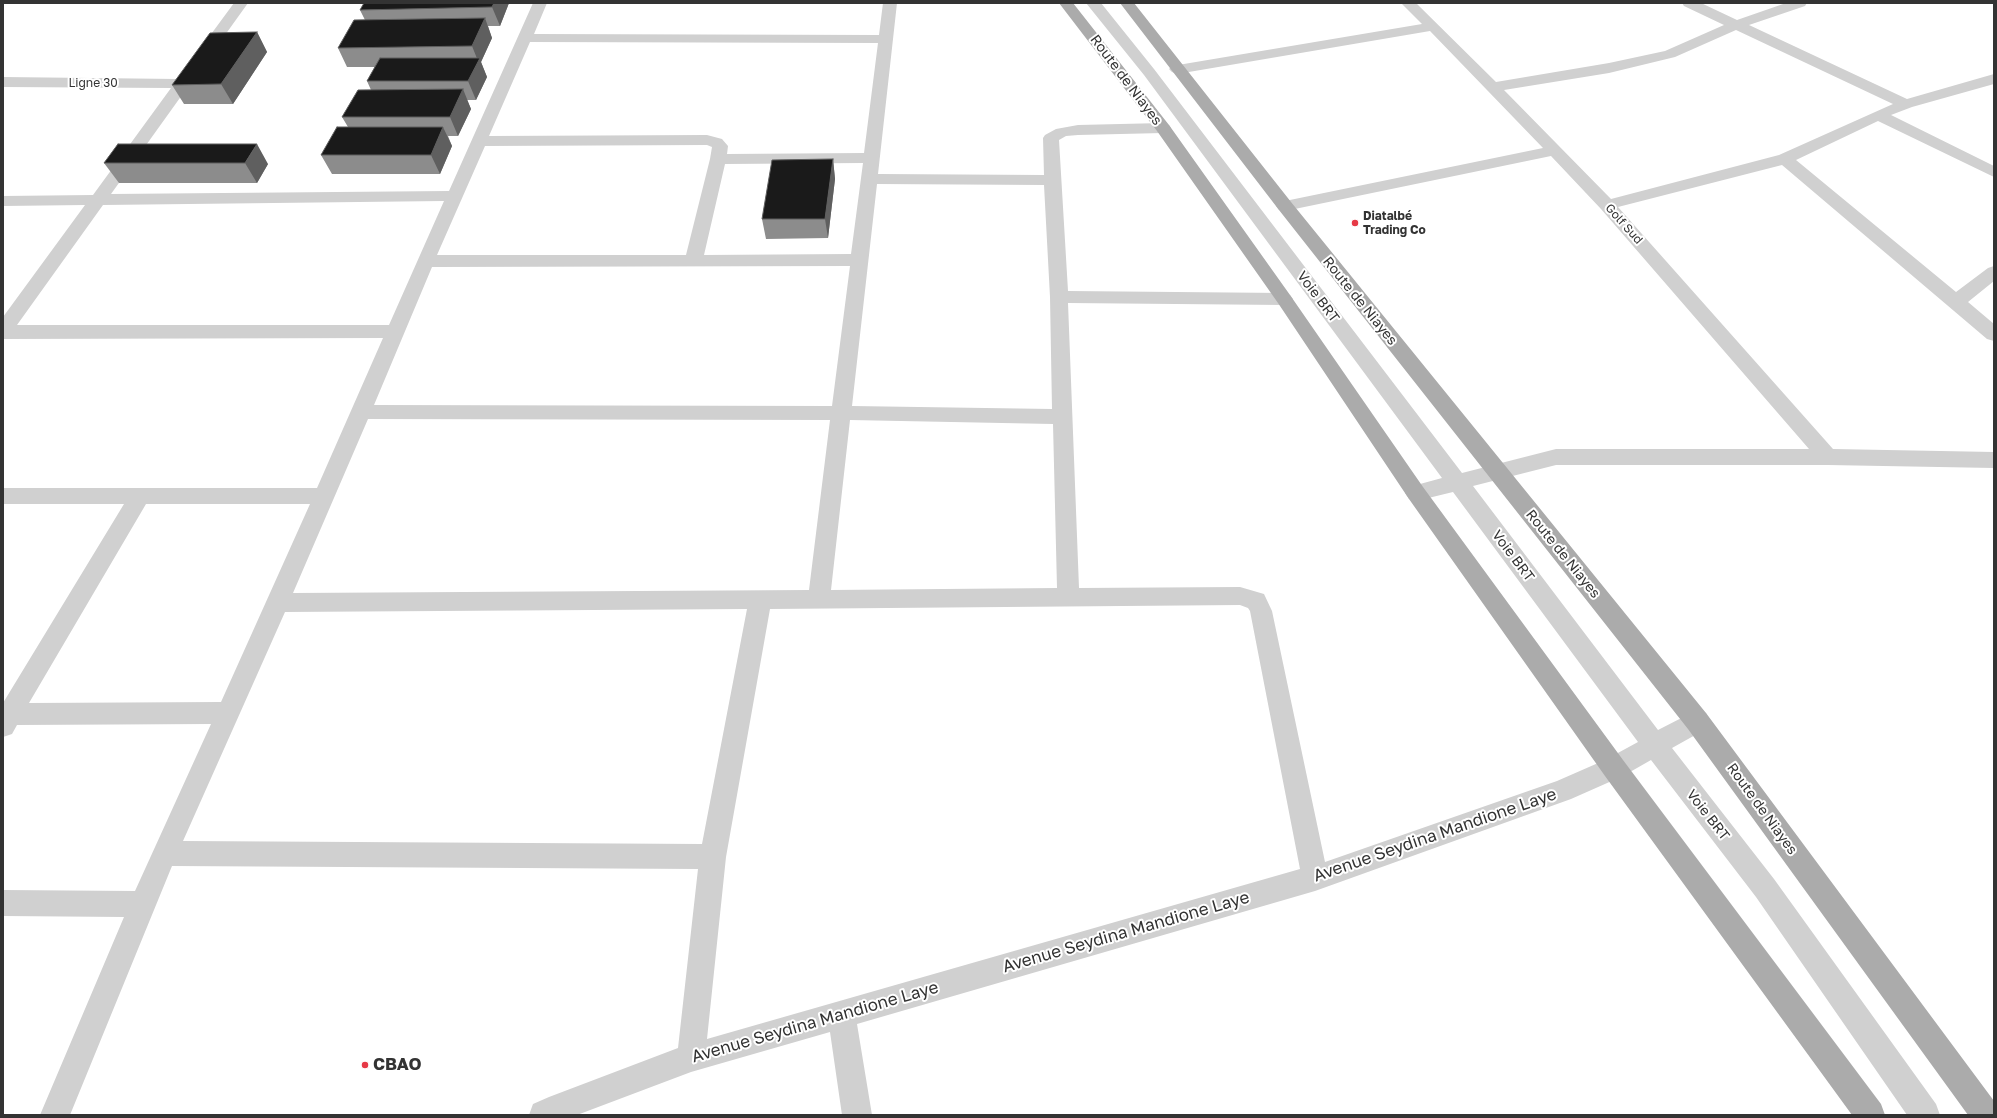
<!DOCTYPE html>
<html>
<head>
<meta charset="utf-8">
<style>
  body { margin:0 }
  #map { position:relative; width:1997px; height:1118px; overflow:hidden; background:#fff; font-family:"Golos Text",sans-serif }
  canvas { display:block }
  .frame { position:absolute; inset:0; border:4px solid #333; pointer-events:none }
</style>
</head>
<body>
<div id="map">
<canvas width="1997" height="1118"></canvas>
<div class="frame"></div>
</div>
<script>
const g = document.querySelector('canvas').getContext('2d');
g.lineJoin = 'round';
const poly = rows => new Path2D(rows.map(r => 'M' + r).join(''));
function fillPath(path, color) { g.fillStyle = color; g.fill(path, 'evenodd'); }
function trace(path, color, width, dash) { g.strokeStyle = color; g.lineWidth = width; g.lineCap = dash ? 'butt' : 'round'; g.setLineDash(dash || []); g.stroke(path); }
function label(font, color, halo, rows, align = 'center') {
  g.font = font + ' "Golos Text",sans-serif'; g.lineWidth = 4; g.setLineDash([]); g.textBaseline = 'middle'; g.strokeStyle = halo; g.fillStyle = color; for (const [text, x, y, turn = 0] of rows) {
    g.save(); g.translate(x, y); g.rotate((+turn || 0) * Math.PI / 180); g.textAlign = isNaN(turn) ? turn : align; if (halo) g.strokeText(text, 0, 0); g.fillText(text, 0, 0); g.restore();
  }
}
fillPath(poly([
  [234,3,248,3,111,194,449,191,533,3,547,3,534,34,879,35,883,3,897,3,878,174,1044,175,1043,138,1045,135,1056,129,1078,125,1163,123,1169,125,1171,128,1169,131,1163,133,1078,135,1066,136,1059,140,1068,291,1284,293,1290,295,1293,299,1290,303,1284,305,1068,303,1079,588,1240,587,1264,594,1272,611,1325,862,1557,781,1605,760,1638,742,1453,492,1416,501,1409,499,1405,493,1409,487,1442,478,1144,75,1086,3,1101,3,1154,69,1462,473,1556,449,1809,449,1601,209,1551,156,1285,211,1279,210,1276,206,1279,202,1285,201,1543,148,1430,31,1177,74,1172,72,1169,69,1172,66,1422,24,1401,3,1416,3,1496,82,1609,63,1665,51,1724,25,1684,6,1682,3,1701,3,1737,20,1786,3,1807,3,1805,6,1749,25,1907,99,1994,74,1994,84,1912,107,1891,115,1994,166,1994,177,1878,121,1796,160,1956,292,1988,268,1994,266,1994,281,1968,302,1994,324,1994,341,1987,339,1782,165,1618,207,1833,449,1994,452,1994,468,1828,465,1556,465,1473,486,1658,730,1697,710,1706,713,1709,721,1706,729,1672,748,1774,879,1936,1104,1940,1115,1907,1115,1756,897,1651,760,1623,776,1571,799,1315,891,857,1024,872,1115,842,1115,830,1032,691,1072,577,1115,529,1115,533,1104,549,1097,678,1048,698,869,172,866,70,1115,40,1115,124,917,3,916,3,890,135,891,211,724,17,725,12,734,3,737,3,703,124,504,3,504,3,488,317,488,383,338,3,339,3,317,85,205,3,206,3,196,93,195,171,88,3,87,3,77,178,79,234,3],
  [1736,30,1893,104,1779,155,1611,199,1504,90,1609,73,1675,57,1736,30],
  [530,42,878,43,864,153,727,154,728,146,722,139,707,135,489,136,530,42],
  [707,145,712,147,710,159,686,255,437,255,485,146,707,145],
  [863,163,851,254,704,255,725,164,863,163],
  [877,184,1044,185,1050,297,1052,409,852,406,877,184],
  [444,201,389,325,17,325,103,205,444,201],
  [850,266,832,406,374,405,432,267,850,266],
  [368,419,830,420,809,590,293,593,368,419],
  [850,420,1053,424,1057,588,831,590,850,420],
  [146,504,310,504,221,702,29,703,146,504],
  [1240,605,1248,608,1250,611,1300,869,707,1039,726,857,770,609,1240,605],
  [747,609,702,844,183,841,285,612,747,609]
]), '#d0d0d0');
fillPath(poly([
  [1059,3,1073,3,1169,125,1290,295,1423,487,1623,760,1881,1104,1885,1115,1852,1115,1605,776,1409,499,1278,303,1157,131,1059,3],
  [1120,3,1134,3,1291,202,1706,713,1994,1101,1994,1115,1968,1115,1688,729,1279,210,1120,3]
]), '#ababab');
fillPath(poly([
  [509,3,500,26,488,26,492,38,481,62,487,77,476,100,467,100,471,109,458,136,448,136,452,146,440,174,332,174,321,155,348,127,342,117,371,90,367,81,375,67,347,67,338,48,365,20,360,10],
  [257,32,267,52,233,104,184,104,172,85],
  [118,144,268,164,257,183,119,183,104,163],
  [833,159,835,179,828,238,766,239,762,219]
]), '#8c8c8c');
fillPath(poly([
  [494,3,509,3,500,26,492,7],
  [485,18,492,38,481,62,487,77,476,100,468,81,478,61,472,46],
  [257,32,267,52,233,104,221,84],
  [463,89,471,109,458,136,450,117],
  [443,127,452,146,440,174,431,155],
  [257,144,268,164,257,183,245,163],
  [833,159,835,179,828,238,825,219]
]), '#5f5f5f');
const building = poly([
  [364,3,494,3,492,7,360,10,364,3],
  [485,18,472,46,338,48,354,20,485,18],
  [257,32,221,84,172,85,210,33,257,32],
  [380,58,480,58,468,81,367,81,380,58],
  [463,89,450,117,342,117,358,90,463,89],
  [337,127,443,127,431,155,321,155,337,127],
  [118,144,257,144,245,163,104,163,118,144],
  [833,159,825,219,762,219,772,160,833,159]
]);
fillPath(building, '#1a1a1a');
trace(building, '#5f5f5f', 1);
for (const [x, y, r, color] of [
  [1355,223,4,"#e63946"],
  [365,1065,4,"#e63946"]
]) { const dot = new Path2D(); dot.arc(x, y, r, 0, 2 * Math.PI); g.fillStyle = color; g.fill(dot); trace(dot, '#fff', 1.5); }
label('12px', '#333', '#fff', [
  ["Ligne 30",93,83],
  ["Golf Sud",1624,224,48]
]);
label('bold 12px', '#333', '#fff', [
  ["Diatalbé",1363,216],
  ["Trading Co",1363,230]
], 'left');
label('14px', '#333', '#fff', [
  ["Route de Niayes",1126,80,53],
  ["Voie BRT",1318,297,53],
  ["Route de Niayes",1360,301,51],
  ["Route de Niayes",1563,554,51],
  ["Voie BRT",1513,556,53],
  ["Route de Niayes",1762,809,54],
  ["Voie BRT",1708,815,52]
]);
label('17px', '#333', '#fff', [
  ["Avenue Seydina Mandione Laye",1435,835,-19],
  ["Avenue Seydina Mandione Laye",1126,932,-16],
  ["Avenue Seydina Mandione Laye",815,1022,-16]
]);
label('bold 17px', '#333', '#fff', [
  ["CBAO",373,1065]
], 'left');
</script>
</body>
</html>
